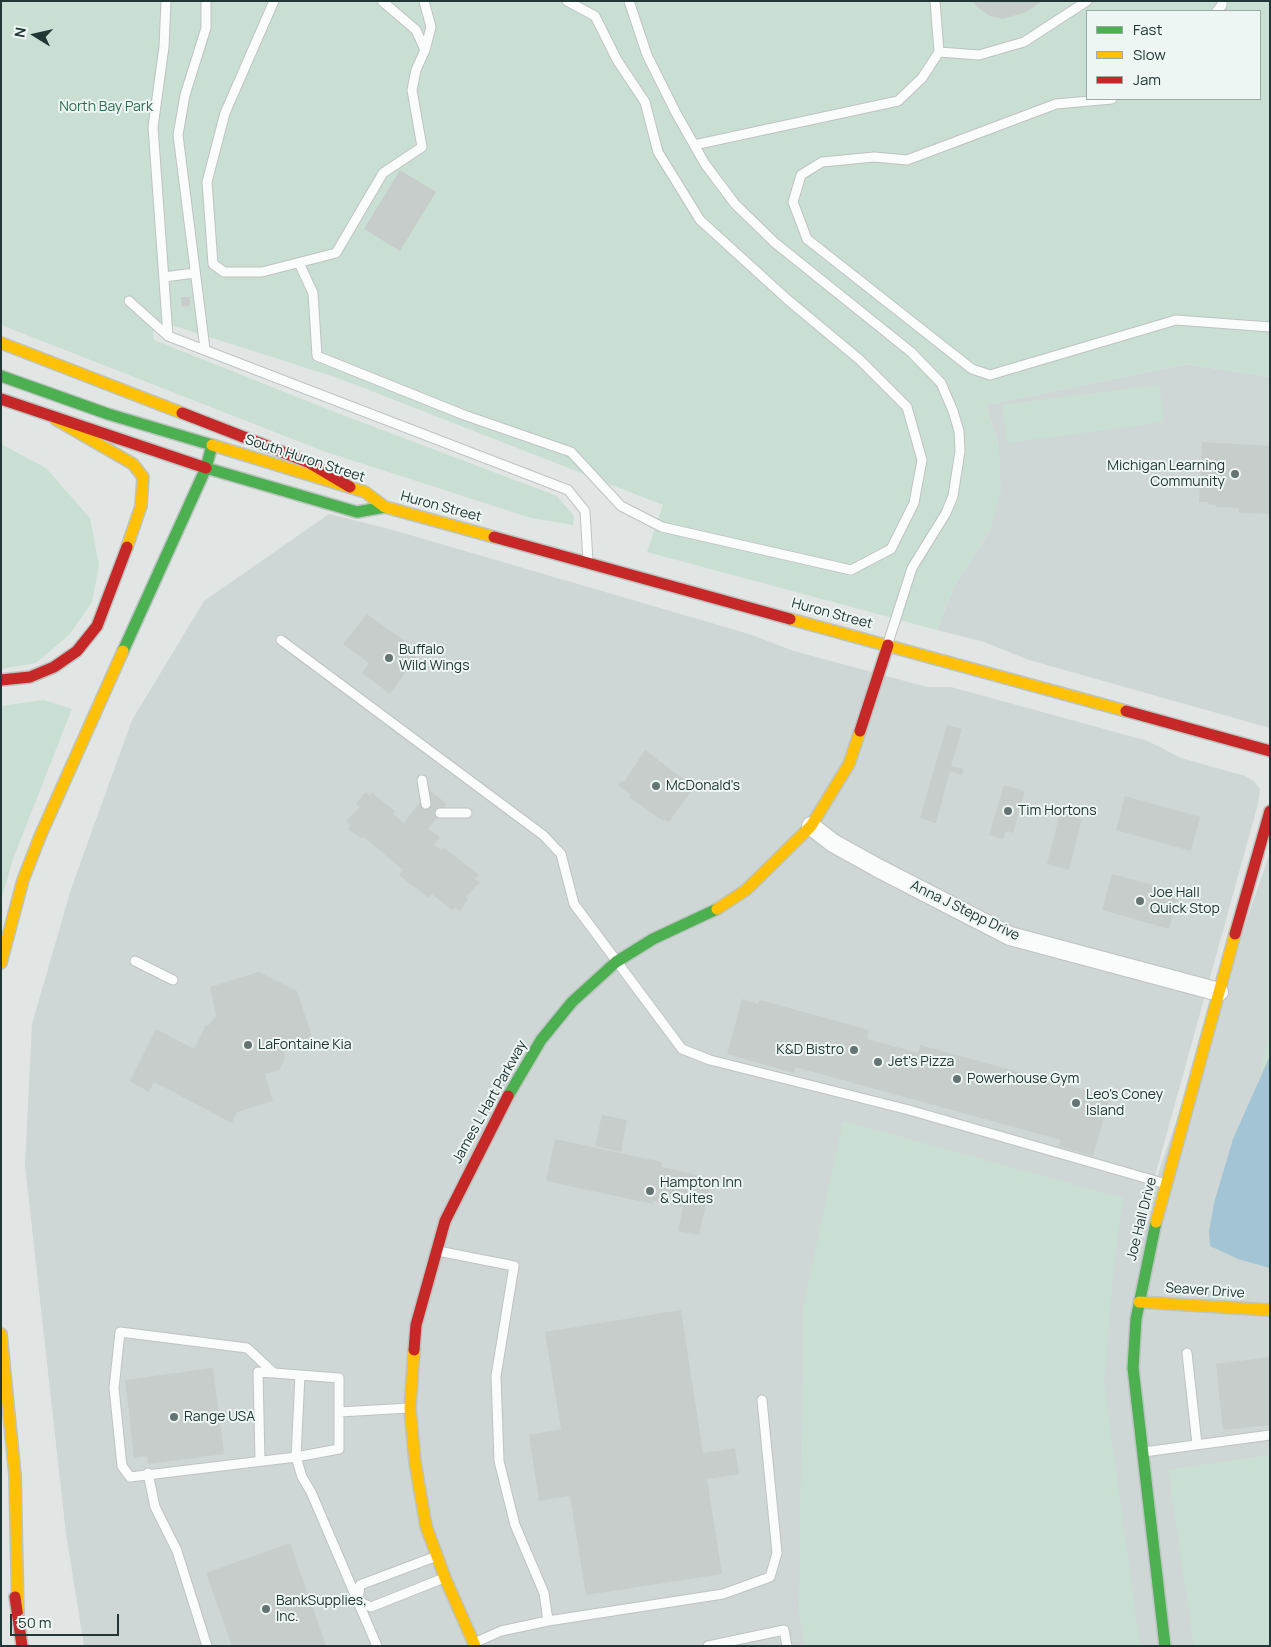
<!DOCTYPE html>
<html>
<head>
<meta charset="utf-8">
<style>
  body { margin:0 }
  #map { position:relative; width:1271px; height:1647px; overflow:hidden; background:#e1e6e5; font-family:Manrope,sans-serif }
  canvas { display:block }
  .frame { position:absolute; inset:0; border:2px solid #203735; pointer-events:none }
  .legend { position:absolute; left:1086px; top:10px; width:175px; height:90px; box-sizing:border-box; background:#eef6f3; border:1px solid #9caaa7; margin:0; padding:6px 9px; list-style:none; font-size:15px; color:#203735 }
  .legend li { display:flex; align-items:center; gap:10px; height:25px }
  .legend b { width:25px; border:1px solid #9caaa7 }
  .north { position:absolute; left:10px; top:10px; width:50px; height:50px; -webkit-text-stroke:4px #eef6f3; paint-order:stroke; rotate:280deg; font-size:14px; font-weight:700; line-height:20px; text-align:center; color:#203735 }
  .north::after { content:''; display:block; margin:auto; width:18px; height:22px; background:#203735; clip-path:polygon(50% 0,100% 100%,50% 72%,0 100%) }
  .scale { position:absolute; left:10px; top:1614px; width:109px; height:22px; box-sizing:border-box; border:2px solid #203735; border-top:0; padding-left:6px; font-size:15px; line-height:18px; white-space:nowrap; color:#203735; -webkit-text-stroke:4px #eef6f3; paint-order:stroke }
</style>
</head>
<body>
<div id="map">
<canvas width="1271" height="1647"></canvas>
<div class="frame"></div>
<ul class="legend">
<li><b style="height:6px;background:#4caf50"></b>Fast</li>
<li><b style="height:6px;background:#ffc107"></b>Slow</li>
<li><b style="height:6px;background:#c62828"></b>Jam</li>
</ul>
<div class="north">N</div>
<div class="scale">50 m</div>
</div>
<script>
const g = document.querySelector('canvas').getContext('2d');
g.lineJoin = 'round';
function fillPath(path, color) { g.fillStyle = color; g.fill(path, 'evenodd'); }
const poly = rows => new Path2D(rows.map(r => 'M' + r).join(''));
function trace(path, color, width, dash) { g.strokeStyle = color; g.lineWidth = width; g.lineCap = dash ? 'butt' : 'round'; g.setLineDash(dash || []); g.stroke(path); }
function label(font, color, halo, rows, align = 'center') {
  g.font = font + ' Manrope,sans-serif'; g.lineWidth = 4; g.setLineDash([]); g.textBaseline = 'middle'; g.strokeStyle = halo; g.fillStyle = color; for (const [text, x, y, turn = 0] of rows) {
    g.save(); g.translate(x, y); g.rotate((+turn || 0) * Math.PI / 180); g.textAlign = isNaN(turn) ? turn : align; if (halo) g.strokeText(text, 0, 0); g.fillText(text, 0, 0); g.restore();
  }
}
fillPath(poly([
  [1186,364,1270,377,1270,728,1029,660,984,642,937,630,954,587,990,530,999,446,986,405],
  [329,514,393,530,749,634,794,651,927,687,951,687,1148,741,1181,758,1245,776,1255,782,1260,789,1258,804,1147,1205,1270,853,1270,1646,84,1646,66,1534,25,1165,32,1024,71,889,132,720,204,601]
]), '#ced7d5');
fillPath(poly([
  [1,1,1270,1,1270,377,1186,364,986,405,999,446,1001,491,990,530,954,587,937,630,647,552,663,505,338,378,152,319,154,340,340,414,557,496,574,516,573,525,531,518,323,451,1,325],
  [1087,11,1260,11,1260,99,1087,99],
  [1159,385,1164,422,1007,443,1002,405],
  [1,444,46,468,90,518,99,565,92,602,70,634,36,663,1,669],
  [44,700,72,709,13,859,1,901,1,706],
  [1270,1035,1270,1056,1259,1078,1266,1045],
  [843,1121,1123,1198,1114,1264,1104,1383,1140,1646,805,1646,799,1611,803,1308],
  [1270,1455,1270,1646,1194,1646,1168,1470]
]), '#cadfd4');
fillPath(poly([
  [1270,1056,1270,1268,1238,1259,1210,1246,1209,1232,1214,1203,1233,1139]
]), '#a2c4d4');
fillPath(poly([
  [973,1,1042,1,1026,12,1003,19,990,16,977,7],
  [400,170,436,192,400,251,364,229],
  [181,297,190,297,190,306,182,307],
  [1202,442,1270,446,1270,514,1239,513,1239,508,1216,507,1216,505,1207,504,1208,502,1199,502],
  [367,614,420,652,390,694,362,673,369,663,343,644],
  [947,725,962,729,951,766,964,769,962,775,950,771,936,823,920,818],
  [645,750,694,787,669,822,664,819,663,821,629,797,631,795,618,785,621,781,624,782],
  [1004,785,1025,791,1013,833,1006,831,1003,839,989,835],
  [429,790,447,804,428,829,440,837,434,845,442,850,444,848,479,875,475,879,480,882,466,897,468,899,460,911,455,907,452,910,432,894,429,898,399,875,403,870,364,837,362,839,348,829,351,825,346,821,360,807,356,804,366,792,370,796,372,793,395,811,393,814,404,823],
  [1125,796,1200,817,1191,851,1116,830],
  [1060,813,1082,819,1069,870,1047,864],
  [1112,874,1179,892,1169,929,1102,910],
  [259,972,297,991,313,1040,283,1050,285,1058,279,1070,265,1074,273,1101,237,1112,232,1123,154,1082,149,1092,130,1081,156,1029,194,1049,206,1025,208,1026,216,1016,210,987],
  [742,999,758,1004,760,1000,869,1030,867,1039,918,1053,920,1045,1110,1097,1093,1156,1059,1146,1061,1140,795,1067,794,1073,727,1054],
  [602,1115,627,1120,621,1152,595,1146],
  [555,1139,662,1162,661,1167,712,1178,699,1235,678,1231,683,1207,653,1201,653,1204,546,1181],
  [681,1310,703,1453,735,1448,739,1474,707,1479,722,1574,586,1595,570,1496,539,1501,529,1435,561,1429,545,1332],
  [1270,1357,1270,1425,1223,1430,1216,1364],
  [213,1368,224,1454,148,1464,147,1456,134,1458,125,1380],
  [290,1543,326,1646,232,1646,206,1573]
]), '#c7cdcb');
const lane = poly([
  [166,1,164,47,153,127,168,336],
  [274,1,225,113,207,182,213,264,224,272,262,272,336,253,383,173,422,147,412,90,416,70,425,50,431,27,424,1],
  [382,1,416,30,425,50],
  [629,1,647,55,676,113,705,164,735,204,774,242,911,352,941,383,953,411,959,431,960,451,953,496,946,513,912,568,888,643],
  [1217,11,1222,5,1222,1],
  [939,52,979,55,1024,42,1087,1],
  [1112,99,1056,104,907,160,874,157,822,162,801,175,793,202,807,239,972,369,990,375,1176,320,1270,327],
  [694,145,898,101,922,78,939,52,935,1],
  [299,263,313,293,317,356,464,415,571,452,621,506,662,527,851,570,891,549,914,503,922,460,907,407,860,360,788,300,700,220,658,152,645,102,617,60,595,16,567,1],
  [164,277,195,273],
  [129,301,168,336,568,490,585,511,588,561],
  [205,349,178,135,185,95,206,28,206,1],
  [281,640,543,835,561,854,574,904,682,1049,710,1060,909,1110,1163,1183],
  [422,780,426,804],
  [440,813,467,813],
  [135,961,173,980],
  [438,1251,514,1266,496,1376,499,1461,515,1525,544,1593,548,1621,723,1594,770,1577,777,1553,762,1400],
  [1187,1353,1197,1444],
  [300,1375,296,1457,302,1477,311,1492,377,1646],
  [339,1412,409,1408],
  [1144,1452,1270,1435],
  [260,1461,258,1372,274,1373,339,1378,339,1449,296,1457,130,1477,122,1466,114,1388,120,1332,247,1348,274,1373],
  [148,1473,155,1507,177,1551,207,1646],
  [437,1556,360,1585,358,1601,371,1607,444,1578],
  [474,1643,501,1631,548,1621],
  [708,1646,784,1630,787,1646]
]);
const street = poly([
  [811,826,833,843,878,868,1010,936,1219,992]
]);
const fast = poly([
  [1,376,108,414,212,445],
  [206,468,357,512,385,507],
  [123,651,206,468,212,445],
  [508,1096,541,1040,572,1002,616,962,653,939,717,909],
  [1156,1222,1136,1319,1133,1368,1165,1646]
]);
const slow = poly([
  [1,343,182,413],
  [55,419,133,464,143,477,141,506,127,547],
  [212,445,365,492,385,507,494,537],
  [790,619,1126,711],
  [717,909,746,890,811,826,849,764,860,731],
  [1,963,23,880,41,834,123,651],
  [1156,1222,1235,934],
  [1139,1302,1270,1310],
  [1,1334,15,1475,18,1616],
  [414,1350,410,1408,415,1462,426,1526,445,1578,475,1646]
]);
const jam = poly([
  [1,399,206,468],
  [182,413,308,462,350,487],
  [494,537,790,619],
  [1,680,30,677,54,667,77,651,97,626,127,547],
  [1126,711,1270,751],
  [860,731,888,645],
  [1235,934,1270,811],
  [414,1350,416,1325,445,1221,508,1096],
  [15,1597,22,1646]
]);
trace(lane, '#bec3c2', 11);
trace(street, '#bec3c2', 20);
trace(fast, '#bcc4c2', 14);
trace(slow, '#bcc4c2', 14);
trace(jam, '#bcc4c2', 14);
trace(lane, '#fafbfb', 9);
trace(street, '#fafbfb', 18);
trace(fast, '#4caf50', 11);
trace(slow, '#ffc107', 11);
trace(jam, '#c62828', 11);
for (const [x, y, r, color] of [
  [1235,474,5,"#647473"],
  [389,658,5,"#647473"],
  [656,786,5,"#647473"],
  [1008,811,5,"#647473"],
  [1140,901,5,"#647473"],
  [248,1045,5,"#647473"],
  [854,1050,5,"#647473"],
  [878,1062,5,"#647473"],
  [957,1079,5,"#647473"],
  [1076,1103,5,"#647473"],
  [650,1191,5,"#647473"],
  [174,1417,5,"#647473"],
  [266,1609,5,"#647473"]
]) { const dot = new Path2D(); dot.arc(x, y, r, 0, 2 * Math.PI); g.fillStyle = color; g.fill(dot); trace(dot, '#eef6f3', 2); }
label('14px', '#2c6c50', '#eef6f3', [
  ["North Bay Park",106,107]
]);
label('14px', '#203735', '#eef6f3', [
  ["South Huron Street",305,459,18],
  ["Huron Street",441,507,15],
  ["Huron Street",832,614,15],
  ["Anna J Stepp Drive",965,911,26],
  ["James L Hart Parkway",490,1102,-61],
  ["Joe Hall Drive",1142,1219,-76],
  ["Seaver Drive",1205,1291,4]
]);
label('14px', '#203735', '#eef6f3', [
  ["Michigan Learning",1225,466,"right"],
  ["Community",1225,482,"right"],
  ["Buffalo",399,650],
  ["Wild Wings",399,666],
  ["McDonald's",666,786],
  ["Tim Hortons",1018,811],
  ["Joe Hall",1150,893],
  ["Quick Stop",1150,909],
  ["LaFontaine Kia",258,1045],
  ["K&D Bistro",844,1050,"right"],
  ["Jet's Pizza",888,1062],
  ["Powerhouse Gym",967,1079],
  ["Leo's Coney",1086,1095],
  ["Island",1086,1111],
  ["Hampton Inn",660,1183],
  ["& Suites",660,1199],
  ["Range USA",184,1417],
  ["BankSupplies,",276,1601],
  ["Inc.",276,1617]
], 'left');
</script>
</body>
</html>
